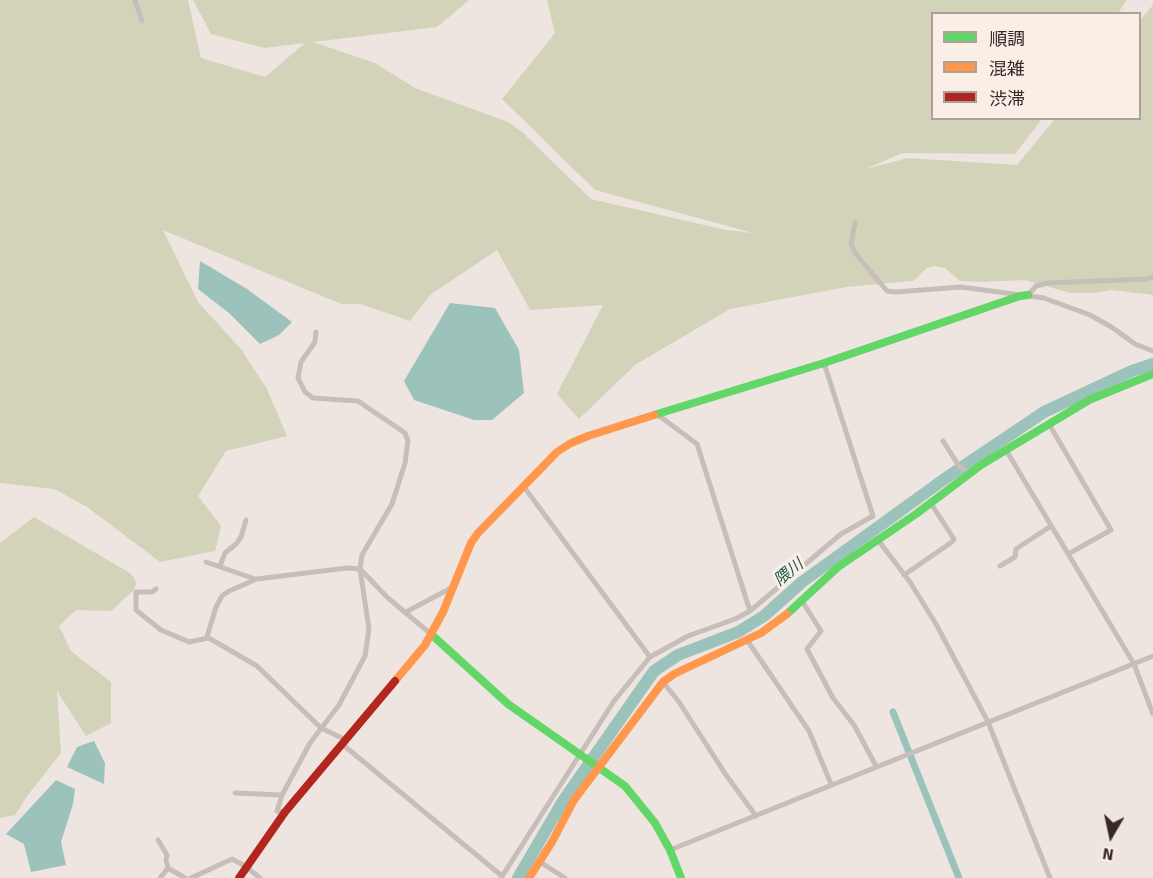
<!DOCTYPE html>
<html>
<head>
<meta charset="utf-8">
<style>
  body { margin:0 }
  #map { position:relative; width:1153px; height:878px; overflow:hidden; background:#eee5e0; font-family:Signika,"Noto Sans JP",sans-serif }
  canvas { display:block }
  .legend { position:absolute; left:931px; top:12px; width:210px; height:108px; box-sizing:border-box; background:#fbeee7; border:2px solid #ad9f9a; margin:0; padding:8px 10px; list-style:none; font-size:18px; color:#382927 }
  .legend li { display:flex; align-items:center; gap:12px; height:30px }
  .legend b { width:30px; border:2px solid #ad9f9a }
  .north { position:absolute; left:1081px; top:806px; width:60px; height:60px; -webkit-text-stroke:4px #fbeee7; paint-order:stroke; rotate:189deg; font-size:16px; font-weight:700; line-height:24px; text-align:center; color:#382927 }
  .north::after { content:''; display:block; margin:auto; width:21px; height:27px; background:#382927; clip-path:polygon(50% 0,100% 100%,50% 72%,0 100%) }
</style>
</head>
<body>
<div id="map">
<canvas width="1153" height="878"></canvas>
<ul class="legend">
<li><b style="height:8px;background:#63d668"></b>順調</li>
<li><b style="height:8px;background:#ff974d"></b>混雑</li>
<li><b style="height:8px;background:#b3261e"></b>渋滞</li>
</ul>
<div class="north">N</div>
</div>
<script>
const g = document.querySelector('canvas').getContext('2d');
g.lineJoin = 'round';
function fillPath(path, color) { g.fillStyle = color; g.fill(path, 'evenodd'); }
const poly = rows => new Path2D(rows.map(r => 'M' + r).join(''));
function trace(path, color, width, dash) { g.strokeStyle = color; g.lineWidth = width; g.lineCap = dash ? 'butt' : 'round'; g.setLineDash(dash || []); g.stroke(path); }
function label(font, color, halo, rows, align = 'center') {
  g.font = font + ' Signika,"Noto Sans JP",sans-serif'; g.lineWidth = 6; g.setLineDash([]); g.textBaseline = 'middle'; g.strokeStyle = halo; g.fillStyle = color; for (const [text, x, y, turn = 0] of rows) {
    g.save(); g.translate(x, y); g.rotate((+turn || 0) * Math.PI / 180); g.textAlign = isNaN(turn) ? turn : align; if (halo) g.strokeText(text, 0, 0); g.fillText(text, 0, 0); g.restore();
  }
}
fillPath(poly([
  [0,0,188,0,201,58,265,77,305,43,264,48,211,34,193,0,469,0,437,27,313,42,375,63,415,88,508,122,522,132,591,199,726,230,753,233,595,190,502,99,555,33,547,0,1127,0,1118,13,932,14,932,118,1042,119,1015,154,902,153,866,169,908,158,1017,165,1055,119,1140,118,1140,20,1153,5,1153,295,1112,290,1095,293,1070,293,1025,280,983,282,960,281,945,268,934,266,927,268,913,281,846,287,730,309,635,365,579,419,557,394,603,305,530,310,497,250,430,295,410,321,360,304,341,304,163,230,198,302,241,349,267,389,287,436,226,451,198,496,221,526,215,551,160,562,87,507,54,489,0,483],
  [34,517,130,573,135,579,136,584,134,590,111,611,76,610,59,626,71,651,111,682,111,723,86,736,57,691,61,753,28,795,15,815,0,818,0,543]
]), '#d3d3b9');
fillPath(poly([
  [200,261,247,289,292,322,279,335,260,344,229,313,198,289],
  [450,303,495,308,519,350,524,393,492,420,474,420,414,400,404,381],
  [94,741,105,763,104,784,67,767,77,747],
  [56,780,75,789,73,804,61,842,66,865,31,872,24,844,6,834]
]), '#9bc2bb');
trace(poly([
  [893,712,959,878]
]), '#9bc2bb', 7);
trace(poly([
  [518,878,563,801,654,671,678,655,738,632,764,616,802,582,943,480,1044,412,1132,371,1153,364]
]), '#9bc2bb', 12);
trace(poly([
  [135,0,142,21],
  [855,223,851,244,855,253,887,291,896,292,961,287,1044,298,1090,315,1113,328,1135,344,1153,351],
  [1028,295,1036,286,1048,283,1146,279,1153,277],
  [658,415,697,444,750,611],
  [1049,424,1111,530,1068,554],
  [943,441,959,466,969,473],
  [1006,450,1134,664,1153,714],
  [524,487,650,657],
  [878,540,910,582,936,624,988,722,1050,878],
  [206,562,255,579],
  [220,566,225,553,236,544,241,537,246,520],
  [1000,566,1015,557,1016,549,1051,526],
  [904,575,952,542,954,539,930,502],
  [156,589,152,592,136,592,136,610,161,630,189,642,208,638],
  [802,601,821,631,807,649,833,698,854,725,875,764],
  [406,612,453,587],
  [747,640,809,731,831,784],
  [663,682,679,702,726,775,756,816],
  [346,740,321,728,257,666,207,637,216,607,222,596,229,591,257,579,347,568,360,569,388,598,432,635],
  [342,744,502,876],
  [235,793,282,795],
  [285,812,277,811,282,795,310,743,339,705,365,656,369,629,360,569,362,555,392,504,405,463,408,441,405,433,358,401,313,398,305,392,298,378,301,362,315,342,316,332],
  [158,840,167,855,166,860,168,868,185,878],
  [670,850,1153,656],
  [540,862,565,878],
  [160,878,168,868],
  [191,878,232,859,245,866,260,878],
  [501,878,614,701,650,657,688,636,735,619,750,611,841,534,873,516,824,363]
]), '#c7bdb9', 5);
trace(poly([
  [654,415,824,363,1020,296,1028,295],
  [787,614,838,567,916,514,981,465,1089,400,1153,374],
  [432,635,508,704,625,786,655,823,670,850,681,878]
]), '#63d668', 8);
trace(poly([
  [395,681,425,645,443,612,471,543,478,533,557,452,571,443,588,436,654,415],
  [529,878,552,842,574,800,663,682,674,674,761,633,787,614]
]), '#ff974d', 8);
trace(poly([
  [239,878,285,812,395,681]
]), '#b3261e', 8);
label('italic 16px', '#195d55', '#fbeee7', [
  ["隈川",789,573,-39]
]);
</script>
</body>
</html>
